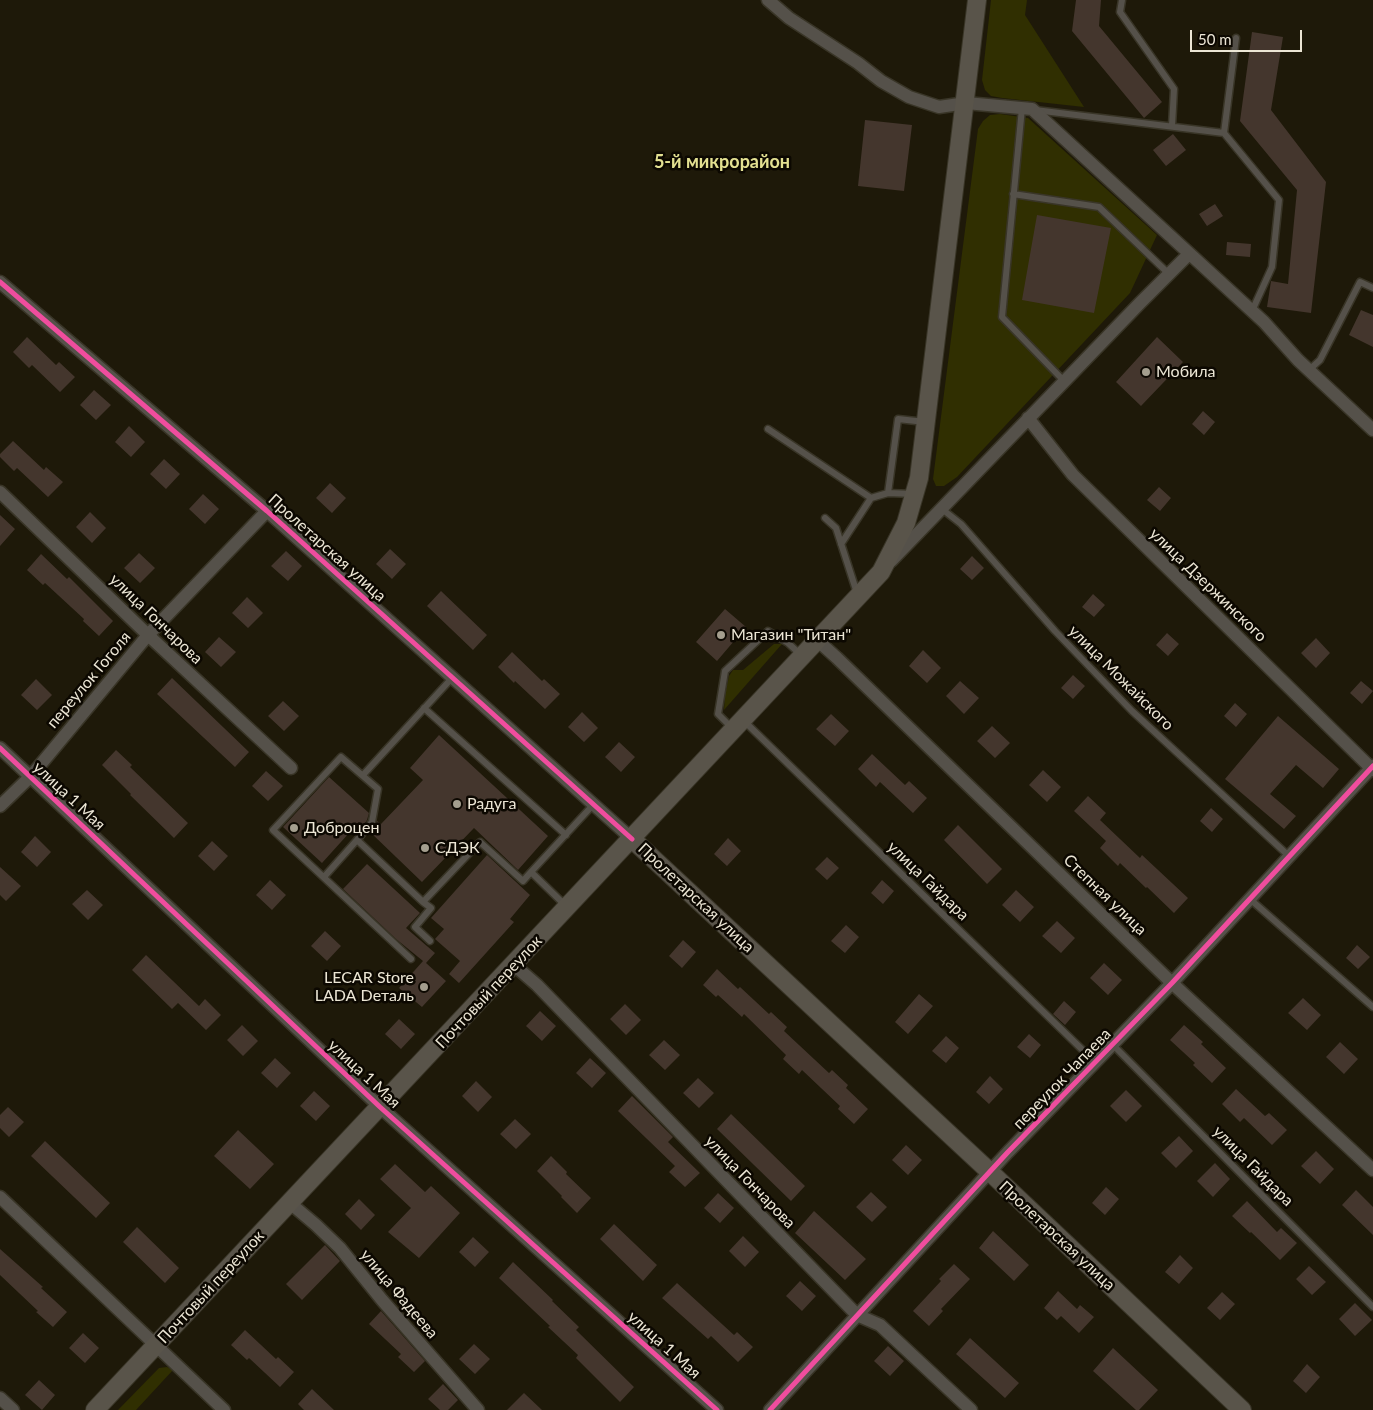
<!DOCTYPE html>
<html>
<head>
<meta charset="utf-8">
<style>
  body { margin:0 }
  #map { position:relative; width:1373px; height:1410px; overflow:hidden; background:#1e1909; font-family:Lato,sans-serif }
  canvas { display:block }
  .scale { position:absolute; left:1190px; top:30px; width:112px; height:22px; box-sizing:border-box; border:2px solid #ece6d5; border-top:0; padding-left:6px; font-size:15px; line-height:18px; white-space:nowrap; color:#ece6d5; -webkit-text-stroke:4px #0c0801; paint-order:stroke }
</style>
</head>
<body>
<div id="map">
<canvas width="1373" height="1410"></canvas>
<div class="scale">50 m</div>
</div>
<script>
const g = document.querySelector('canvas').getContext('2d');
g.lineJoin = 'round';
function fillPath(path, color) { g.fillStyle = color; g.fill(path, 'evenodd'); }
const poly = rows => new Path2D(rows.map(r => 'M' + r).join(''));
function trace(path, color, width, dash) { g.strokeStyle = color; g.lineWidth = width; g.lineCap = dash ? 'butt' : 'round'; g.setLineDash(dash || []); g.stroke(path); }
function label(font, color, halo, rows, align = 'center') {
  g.font = font + ' Lato,sans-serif'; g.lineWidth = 5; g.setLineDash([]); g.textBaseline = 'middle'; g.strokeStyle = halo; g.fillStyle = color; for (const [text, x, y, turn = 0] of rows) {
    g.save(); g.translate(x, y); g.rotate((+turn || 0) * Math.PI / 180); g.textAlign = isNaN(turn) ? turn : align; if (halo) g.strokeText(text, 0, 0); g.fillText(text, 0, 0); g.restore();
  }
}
fillPath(poly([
  [991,0,1027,0,1025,15,1084,107,1002,98,991,96,985,90,982,80],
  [1000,114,1028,118,1157,235,1130,293,957,477,944,486,936,486,933,479,978,129,983,121,990,115],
  [774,644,782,644,724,710,725,694,729,676,733,670,743,670],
  [167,1367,173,1370,136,1410,118,1410,159,1368]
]), '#302f01');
fillPath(poly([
  [1076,0,1101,0,1099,26,1162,102,1144,118,1072,31],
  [1252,32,1283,37,1271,110,1326,182,1311,313,1267,307,1271,281,1288,284,1297,190,1240,121],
  [865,120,912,125,904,191,858,186],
  [1173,134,1186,150,1166,166,1153,150],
  [1215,204,1223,216,1207,226,1199,214],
  [1037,215,1111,228,1094,313,1022,300],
  [1227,242,1251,244,1250,257,1226,255],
  [1361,310,1373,315,1373,347,1349,335],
  [27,337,56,365,59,362,75,377,60,392,32,365,29,368,13,352],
  [1157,337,1183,362,1141,406,1116,382],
  [94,390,111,405,96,420,80,405],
  [1203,411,1215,422,1204,435,1192,424],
  [129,426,145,442,131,457,115,442],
  [13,441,44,470,46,467,63,482,48,497,17,468,14,471,0,457,0,454],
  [164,459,180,474,166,489,150,474],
  [330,483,346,498,332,513,316,498],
  [1159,487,1171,498,1160,511,1147,500],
  [203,494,219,509,205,524,189,509],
  [90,512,106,528,92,543,76,527],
  [0,515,15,529,0,546],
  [390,549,406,564,392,579,376,564],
  [286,551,302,566,288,581,271,566],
  [139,553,155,568,140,583,124,568],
  [41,554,67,579,69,577,113,621,99,636,83,621,84,619,45,583,43,585,27,570],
  [972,556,984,568,972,580,960,569],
  [441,591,487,635,473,650,427,606],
  [1093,594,1105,605,1094,617,1082,607],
  [247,597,263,613,248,628,232,613],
  [725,609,746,627,717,661,696,642],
  [1167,633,1179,644,1168,656,1156,645],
  [219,637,236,652,221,667,205,652],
  [1316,638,1330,653,1316,668,1301,653],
  [923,650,941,668,927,683,909,666],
  [512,652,542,681,544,679,560,694,545,709,515,681,514,683,498,667],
  [1073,675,1085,686,1073,699,1061,688],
  [172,678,249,752,235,767,157,694],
  [36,679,52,695,37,710,21,695],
  [960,681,979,698,964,714,946,696],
  [1361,681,1373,691,1362,704,1350,693],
  [283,701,299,716,284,731,268,716],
  [1235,703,1247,714,1236,727,1224,716],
  [582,712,598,728,584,742,568,727],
  [831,714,849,731,835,746,816,729],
  [1278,716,1339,769,1323,788,1296,765,1270,794,1296,816,1284,829,1225,779],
  [992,726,1010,743,995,758,977,741],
  [439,735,548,836,518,870,474,828,422,882,370,832,377,821,381,824,423,780,410,768],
  [619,742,635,757,621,772,605,757],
  [116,750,132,765,130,767,188,823,174,838,130,795,131,794,102,765],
  [872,754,905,785,909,781,927,798,913,813,880,782,876,787,858,769],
  [1043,770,1061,787,1047,802,1029,785],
  [266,771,283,786,268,801,252,786],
  [329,777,369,813,367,820,363,826,359,822,322,863,283,827],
  [1088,796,1106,813,1100,820,1140,858,1142,855,1188,898,1174,913,1147,887,1146,888,1120,863,1118,866,1100,848,1106,841,1074,811],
  [1211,808,1223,819,1212,832,1200,821],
  [958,825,1002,869,987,884,944,840],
  [35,836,51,852,37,867,21,852],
  [728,838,741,851,727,866,714,854],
  [212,841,228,856,214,871,198,856],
  [487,855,530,895,510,919,514,922,459,983,449,974,460,961,435,939,444,929,431,918],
  [827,857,839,868,827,880,815,869],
  [367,864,420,913,406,928,435,953,426,963,446,981,422,1007,399,988,423,961,396,939,343,889],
  [0,867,21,886,6,901,0,895],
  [270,880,286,895,272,910,256,895],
  [882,880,894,891,883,904,871,893],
  [87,890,103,905,88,920,72,904],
  [1016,890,1034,907,1020,922,1002,905],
  [1057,921,1075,938,1061,953,1042,936],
  [846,925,859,937,845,953,831,941],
  [325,931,341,946,327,961,311,946],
  [683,940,696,952,682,968,669,956],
  [1357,945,1370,957,1358,969,1346,958],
  [146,955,199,1006,205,999,221,1015,206,1030,178,1003,172,1009,132,970],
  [1104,963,1122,980,1108,995,1090,978],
  [717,969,738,989,740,987,769,1014,771,1012,787,1027,784,1031,829,1073,832,1070,848,1085,846,1088,868,1109,854,1124,838,1109,840,1106,802,1070,799,1074,783,1059,786,1055,744,1014,742,1017,718,995,716,997,703,985],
  [919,994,933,1006,908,1034,895,1022],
  [1303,998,1321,1015,1307,1030,1288,1013],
  [1064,1001,1076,1012,1065,1025,1053,1014],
  [625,1004,641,1020,626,1035,610,1019],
  [540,1011,556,1026,542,1041,526,1026],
  [399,1019,415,1034,401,1049,385,1034],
  [242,1025,258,1041,243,1056,227,1040],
  [1184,1025,1203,1042,1201,1044,1226,1068,1212,1083,1193,1065,1195,1063,1170,1040],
  [1029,1034,1041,1045,1030,1058,1017,1047],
  [946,1036,959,1048,946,1063,932,1051],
  [664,1040,680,1055,665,1070,649,1055],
  [1340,1042,1358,1059,1344,1074,1326,1057],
  [275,1058,291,1073,277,1088,261,1073],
  [590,1058,606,1073,592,1088,576,1073],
  [990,1076,1003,1089,989,1104,976,1092],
  [698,1078,714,1093,699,1108,683,1093],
  [476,1081,492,1097,478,1112,462,1096],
  [1236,1089,1265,1116,1269,1113,1287,1130,1272,1145,1244,1118,1240,1122,1222,1104],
  [1126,1090,1142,1106,1126,1122,1110,1106],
  [314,1091,330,1106,316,1121,300,1106],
  [632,1096,673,1137,668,1142,700,1173,685,1187,669,1172,675,1166,618,1111],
  [8,1107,24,1122,9,1137,0,1128,0,1115],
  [731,1114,805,1186,791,1201,717,1129],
  [515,1119,531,1134,516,1149,500,1134],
  [238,1130,274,1164,250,1189,214,1156],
  [1179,1136,1193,1151,1176,1168,1161,1153],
  [45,1141,110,1203,96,1218,31,1156],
  [906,1145,922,1160,908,1175,892,1160],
  [1316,1151,1334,1169,1320,1184,1301,1166],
  [551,1156,567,1172,566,1174,591,1198,577,1213,561,1197,562,1196,537,1171],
  [1215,1163,1230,1179,1213,1197,1197,1181],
  [395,1164,425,1192,431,1186,460,1213,419,1258,388,1232,411,1208,380,1179],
  [1106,1187,1119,1199,1105,1215,1092,1203],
  [1356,1190,1373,1207,1373,1235,1342,1205],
  [871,1192,887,1207,872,1222,856,1207],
  [718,1193,734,1208,720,1223,704,1208],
  [359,1199,375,1215,361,1230,345,1214],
  [1247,1201,1277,1232,1281,1228,1297,1243,1280,1260,1251,1232,1250,1233,1232,1216],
  [814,1211,866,1259,845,1280,795,1233],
  [614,1224,657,1265,643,1281,600,1239],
  [137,1227,179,1268,165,1283,123,1242],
  [993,1231,1029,1265,1014,1281,979,1248],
  [743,1236,759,1252,745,1267,729,1251],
  [473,1237,489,1252,475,1267,459,1252],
  [325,1245,340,1261,302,1300,286,1284],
  [0,1249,43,1287,41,1288,67,1312,53,1327,36,1312,38,1311,0,1275],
  [1180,1255,1193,1268,1179,1284,1165,1272],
  [513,1262,553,1300,552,1301,579,1327,576,1330,634,1387,620,1402,576,1358,578,1355,548,1327,550,1326,499,1278],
  [954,1264,970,1279,941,1309,943,1311,929,1326,913,1311,941,1281,939,1279],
  [1309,1266,1326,1282,1312,1295,1296,1279],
  [800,1281,816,1296,802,1311,786,1296],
  [677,1283,734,1335,737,1332,753,1347,738,1362,711,1336,708,1339,662,1298],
  [1058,1291,1077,1309,1080,1305,1094,1317,1079,1333,1061,1316,1057,1320,1044,1308],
  [1222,1292,1235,1304,1220,1320,1207,1308],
  [1355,1303,1372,1320,1355,1336,1339,1319],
  [381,1311,425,1361,414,1372,398,1357,401,1354,369,1324],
  [245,1330,276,1359,278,1357,294,1372,280,1387,249,1358,247,1360,231,1345],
  [83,1333,99,1348,85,1363,69,1348],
  [970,1338,1019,1383,1005,1398,956,1354],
  [474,1344,490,1359,475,1374,459,1359],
  [888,1346,904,1361,890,1376,874,1361],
  [1113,1348,1158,1390,1139,1410,1136,1410,1093,1371],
  [1307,1364,1320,1377,1306,1393,1293,1381],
  [39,1380,55,1395,42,1410,25,1395],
  [443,1384,458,1400,448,1410,440,1410,428,1399],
  [312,1389,334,1410,304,1410,298,1404],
  [524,1393,542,1410,507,1410]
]), '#44362d');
const lane = poly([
  [1122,0,1120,12,1174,89,1172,126],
  [1022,108,1002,317,1064,381],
  [1035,110,1224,133,1279,200,1272,267,1252,311],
  [1224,133,1236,38],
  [1013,194,1099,207,1169,274],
  [1309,370,1320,360,1360,282,1373,288],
  [768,429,871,498],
  [888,493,898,419,925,422],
  [942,509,961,524,1055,631,1132,711,1290,857],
  [825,518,836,528,857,593],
  [841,544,871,498,888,493,914,494],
  [424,708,566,835],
  [743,720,1095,1062],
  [733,729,718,714,725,671,768,631,788,643,801,655],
  [363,775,452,678],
  [324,877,357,840],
  [1251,900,1373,1007],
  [566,906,531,872,593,805],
  [430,941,415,927,431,908,423,902,480,842,523,881,531,872],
  [411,959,273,830,341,757,378,789,372,822,357,840,423,902],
  [1113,1045,1373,1307]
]);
const street = poly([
  [768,0,789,18,858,63,881,81,909,97,939,107,966,103,1032,109,1264,322,1298,360,1373,430],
  [0,282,267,511,632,839],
  [1028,418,1073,475,1373,770],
  [0,492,148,635,291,768],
  [891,561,1139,304,1189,254],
  [817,640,837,658,1172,983,1373,1170],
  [0,748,380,1107,717,1410],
  [0,806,31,776,148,635,267,511],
  [514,965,537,985,857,1315,880,1325,971,1410],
  [0,1197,224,1410],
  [290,1203,316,1225,340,1248,382,1300,478,1410],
  [0,1398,13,1410],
  [770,1410,1008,1152,1172,983,1373,766]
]);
const secondary = poly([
  [632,839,990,1172,1242,1410],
  [95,1410,881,572,906,523,919,478,977,0]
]);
trace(lane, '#393527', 9);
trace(street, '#393527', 15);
trace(secondary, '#393527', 20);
trace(lane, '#55514a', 6);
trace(street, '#55514a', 12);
trace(secondary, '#59544a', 18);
trace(poly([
  [0,282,267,511,632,839],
  [0,748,380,1107,717,1410],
  [770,1410,1008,1152,1172,983,1373,766]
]), '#ef4d9e', 5);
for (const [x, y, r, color] of [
  [1146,372,5,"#a49e8e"],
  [721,635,5,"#a49e8e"],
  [457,804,5,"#a49e8e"],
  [294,828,5,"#a49e8e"],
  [425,848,5,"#a49e8e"],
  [424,987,5,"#a49e8e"]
]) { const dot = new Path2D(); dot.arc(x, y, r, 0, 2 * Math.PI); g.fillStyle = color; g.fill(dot); trace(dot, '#0c0801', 2); }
label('16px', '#ece6d5', '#0c0801', [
  ["Мобила",1156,372],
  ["Магазин \"Титан\"",731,635],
  ["Радуга",467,804],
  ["Доброцен",304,828],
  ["СДЭК",435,848],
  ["LECAR Store",414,978,"right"],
  ["LADA Dеталь",414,996,"right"]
], 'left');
label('16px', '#ece6d5', '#0c0801', [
  ["Пролетарская улица",327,548,42],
  ["улица Дзержинского",1208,585,44],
  ["улица Гончарова",156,619,44],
  ["улица Можайского",1121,678,45],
  ["переулок Гоголя",89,680,-50],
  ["улица 1 Мая",69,796,43],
  ["улица Гайдара",928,881,44],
  ["Степная улица",1105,895,44],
  ["Пролетарская улица",696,898,43],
  ["Почтовый переулок",489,992,-47],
  ["улица 1 Мая",364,1074,43],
  ["переулок Чапаева",1062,1079,-46],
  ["улица Гайдара",1253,1166,45],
  ["улица Гончарова",750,1182,46],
  ["Пролетарская улица",1057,1236,43],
  ["Почтовый переулок",211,1287,-47],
  ["улица Фадеева",399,1294,50],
  ["улица 1 Мая",664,1345,42]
]);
label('bold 18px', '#e3e091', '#0c0801', [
  ["5-й микрорайон",722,162]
]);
</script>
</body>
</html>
